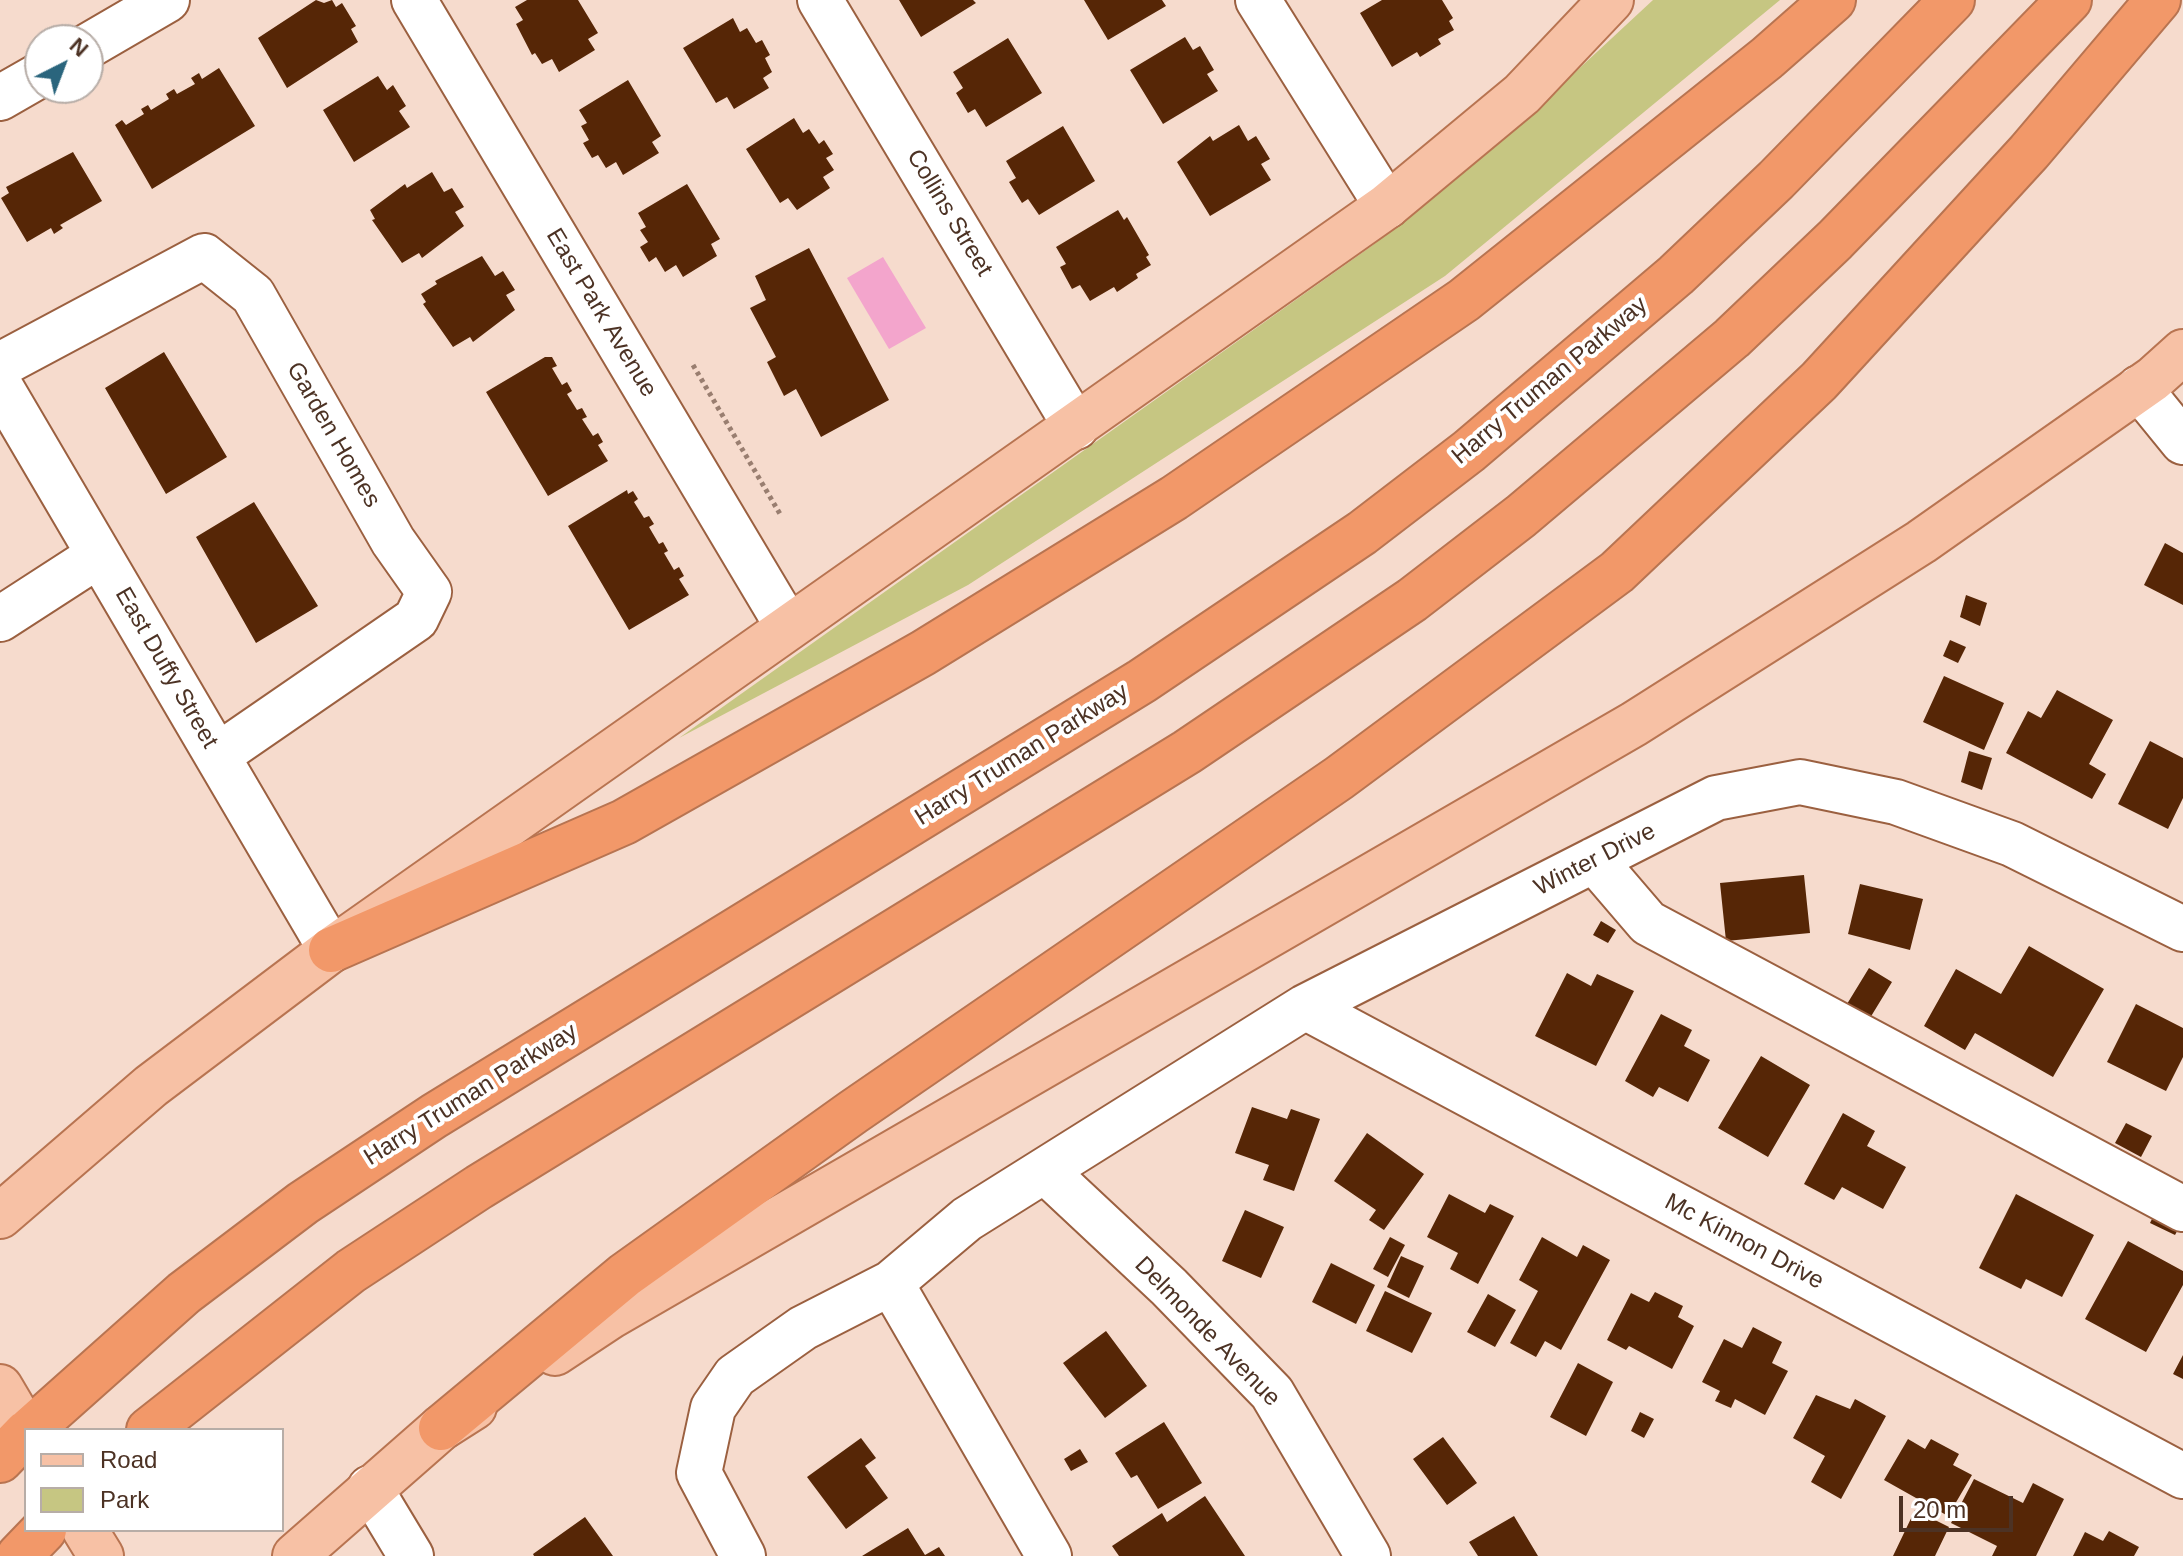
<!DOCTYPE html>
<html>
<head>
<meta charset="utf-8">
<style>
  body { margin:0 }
  #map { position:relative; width:2183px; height:1556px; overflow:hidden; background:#f6dbcd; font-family:Helvetica,sans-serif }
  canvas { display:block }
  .legend { position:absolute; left:24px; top:1428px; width:260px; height:104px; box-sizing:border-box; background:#fff; border:2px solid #b7ada7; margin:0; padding:10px 14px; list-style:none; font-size:24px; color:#4c3224 }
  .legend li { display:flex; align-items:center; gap:16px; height:40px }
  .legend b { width:40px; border:2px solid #b7ada7 }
  .north { position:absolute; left:24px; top:24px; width:80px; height:80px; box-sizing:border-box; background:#fff; border:2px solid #b7ada7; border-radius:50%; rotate:42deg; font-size:22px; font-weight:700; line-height:32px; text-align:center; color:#4c3224 }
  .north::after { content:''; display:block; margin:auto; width:28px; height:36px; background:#2a657d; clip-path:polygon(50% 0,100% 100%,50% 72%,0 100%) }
  .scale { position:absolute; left:1899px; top:1496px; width:114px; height:36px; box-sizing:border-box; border:4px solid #4c3224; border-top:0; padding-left:10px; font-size:24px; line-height:28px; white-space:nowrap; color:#4c3224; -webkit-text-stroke:6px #fff; paint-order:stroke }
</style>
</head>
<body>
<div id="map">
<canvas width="2183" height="1556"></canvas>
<ul class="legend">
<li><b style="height:10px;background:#f7c1a5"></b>Road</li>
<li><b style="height:22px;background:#c6c682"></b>Park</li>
</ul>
<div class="north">N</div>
<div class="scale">20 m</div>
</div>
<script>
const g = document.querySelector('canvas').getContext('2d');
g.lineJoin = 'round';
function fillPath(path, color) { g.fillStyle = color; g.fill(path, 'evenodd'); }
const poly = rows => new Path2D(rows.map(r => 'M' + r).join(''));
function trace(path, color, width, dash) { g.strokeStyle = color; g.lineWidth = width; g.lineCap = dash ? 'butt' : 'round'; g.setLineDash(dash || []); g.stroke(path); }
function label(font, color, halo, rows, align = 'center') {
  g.font = font + ' Helvetica,sans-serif'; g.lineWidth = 8; g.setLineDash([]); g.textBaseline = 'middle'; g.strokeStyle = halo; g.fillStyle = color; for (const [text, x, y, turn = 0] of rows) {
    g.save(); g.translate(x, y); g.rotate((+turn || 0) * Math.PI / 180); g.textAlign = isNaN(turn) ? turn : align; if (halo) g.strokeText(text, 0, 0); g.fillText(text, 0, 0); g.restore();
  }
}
fillPath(poly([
  [1653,0,1780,0,1445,276,968,585,679,738,1373,245,1543,102]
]), '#c6c682');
fillPath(poly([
  [883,257,926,328,889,349,847,278]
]), '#f3a5cc');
fillPath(poly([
  [316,0,324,3,332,0,336,7,342,3,356,26,351,29,358,42,287,88,258,38],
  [527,0,578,0,598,33,588,39,595,50,559,72,552,59,542,64,535,53,532,55,516,24,523,20,515,7],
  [899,0,973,0,976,3,921,37],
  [1084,0,1162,0,1166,6,1108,40],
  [1382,0,1442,0,1453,18,1449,21,1454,30,1438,39,1441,44,1420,57,1417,52,1392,67,1360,13],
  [733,18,740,32,747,28,756,43,762,40,770,55,765,58,772,72,763,78,769,88,734,109,727,97,716,103,683,48],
  [1185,37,1193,50,1200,46,1214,70,1207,74,1218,91,1163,124,1130,70],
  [1008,38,1042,93,986,127,975,109,968,113,956,93,963,88,953,72],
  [219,68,255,126,152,189,115,125,122,120,126,125,144,114,141,109,148,105,151,110,169,99,166,94,174,89,177,94,195,84,191,78,199,73,202,79],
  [378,76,387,90,393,85,406,106,399,111,410,127,354,162,323,110],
  [628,80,661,136,652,142,659,153,623,175,616,162,606,168,598,155,592,158,583,143,589,140,581,126,587,123,579,110],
  [794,118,803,133,809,129,819,144,824,140,833,154,826,158,834,170,823,177,830,188,797,210,788,198,780,203,746,149],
  [1239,125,1248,141,1256,136,1270,159,1261,164,1271,180,1210,216,1177,162,1210,136,1213,141],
  [1063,126,1095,181,1039,215,1028,199,1022,203,1009,182,1016,178,1006,161],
  [73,152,102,201,60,225,63,228,54,234,51,228,27,242,1,198,9,193,6,187],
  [432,172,444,192,452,188,464,207,455,212,464,226,422,258,419,253,402,263,372,220,375,219,370,210,405,184,407,188],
  [687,184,720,239,711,244,717,256,683,277,676,265,665,272,656,257,649,262,640,247,648,242,640,230,646,227,638,213],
  [1118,210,1124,220,1127,217,1149,255,1146,257,1151,265,1136,274,1138,278,1117,292,1114,287,1090,301,1080,285,1072,289,1060,267,1066,264,1056,247],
  [809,248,889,400,821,437,796,389,784,396,767,362,776,357,750,308,766,300,755,276],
  [482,256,495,276,503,271,515,290,506,295,515,310,473,342,470,337,453,347,423,304,426,302,421,294,437,284,435,281],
  [164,352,227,457,166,494,105,388],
  [545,357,552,357,557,366,552,368,562,385,567,382,572,391,567,394,577,410,582,408,587,417,582,419,593,436,598,433,603,442,598,445,608,461,548,496,486,392],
  [627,490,628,494,633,491,638,499,634,502,644,518,649,516,654,524,649,527,659,544,663,542,668,551,664,553,674,570,679,567,684,576,679,579,689,595,629,630,568,526],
  [254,502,318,606,256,643,196,537],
  [2165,543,2183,553,2183,605,2144,585],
  [1966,595,1987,603,1980,626,1960,617],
  [1950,640,1966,647,1958,663,1943,656],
  [1944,676,2004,703,1984,750,1923,722],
  [2057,690,2113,720,2089,764,2106,774,2092,799,2006,753,2028,711,2041,718],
  [2150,741,2183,758,2183,798,2168,829,2118,804],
  [1969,751,1992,758,1982,790,1961,782],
  [1804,875,1810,933,1726,941,1720,883],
  [1860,884,1923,899,1910,950,1848,934],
  [1601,921,1616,930,1608,943,1593,935],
  [2029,946,2104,989,2053,1077,1975,1033,1965,1050,1924,1026,1956,969,2001,994],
  [1869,968,1892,982,1870,1018,1847,1004],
  [1567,973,1591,986,1597,974,1634,991,1596,1066,1535,1036],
  [2136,1004,2183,1028,2183,1057,2166,1091,2107,1062],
  [1661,1014,1692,1030,1684,1046,1710,1060,1688,1102,1659,1087,1653,1097,1625,1081],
  [1761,1056,1810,1085,1768,1157,1718,1128],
  [1252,1107,1287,1119,1291,1109,1320,1119,1294,1191,1263,1180,1269,1165,1235,1153],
  [1843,1113,1875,1131,1867,1146,1906,1167,1883,1209,1842,1187,1834,1200,1804,1184],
  [2126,1123,2152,1136,2141,1157,2115,1143],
  [1367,1133,1424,1174,1384,1230,1369,1220,1376,1210,1334,1181],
  [1449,1194,1485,1213,1490,1204,1514,1216,1478,1284,1450,1269,1458,1253,1427,1237],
  [2016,1194,2094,1235,2062,1297,2026,1279,2021,1289,1979,1268],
  [2158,1207,2183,1220,2175,1235,2150,1223],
  [1245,1210,1284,1227,1261,1278,1222,1261],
  [1390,1237,1405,1245,1388,1277,1373,1269],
  [1542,1237,1577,1257,1583,1245,1610,1260,1561,1350,1545,1341,1536,1357,1510,1343,1538,1291,1519,1280],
  [2128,1241,2183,1271,2183,1285,2146,1352,2085,1319],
  [1401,1256,1424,1266,1409,1298,1387,1287],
  [1331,1263,1375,1285,1356,1324,1312,1302],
  [1385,1291,1432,1313,1412,1353,1366,1331],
  [1655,1292,1683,1306,1678,1317,1694,1326,1672,1369,1629,1346,1626,1350,1607,1340,1631,1293,1649,1302],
  [1488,1294,1516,1310,1495,1347,1467,1332],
  [1753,1327,1782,1342,1772,1363,1788,1371,1765,1415,1735,1399,1731,1408,1715,1401,1720,1391,1702,1382,1724,1339,1742,1348],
  [1106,1331,1147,1386,1105,1418,1063,1363],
  [2183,1355,2183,1379,2173,1374],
  [1578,1363,1613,1382,1586,1436,1550,1417],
  [1816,1395,1850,1409,1855,1399,1886,1416,1841,1499,1811,1482,1825,1456,1793,1438],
  [1640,1412,1654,1419,1644,1438,1631,1431],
  [1164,1422,1202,1483,1158,1509,1137,1475,1131,1478,1115,1453],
  [1443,1437,1477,1483,1447,1505,1413,1459],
  [861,1438,876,1458,865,1466,888,1498,846,1529,807,1477],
  [1908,1439,1925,1449,1931,1439,1959,1454,1953,1465,1972,1475,1948,1516,1884,1480],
  [1080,1449,1088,1462,1071,1471,1064,1459],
  [1974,1479,2023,1503,2033,1483,2064,1499,2036,1556,1992,1556,1997,1546,1951,1523],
  [1205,1496,1245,1556,1119,1556,1112,1546,1162,1513,1167,1522],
  [1915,1510,1949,1527,1935,1556,1893,1556],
  [1514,1516,1538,1556,1478,1556,1469,1542],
  [585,1517,613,1556,534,1556,533,1554],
  [908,1528,925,1555,939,1547,945,1556,862,1556],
  [2109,1531,2139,1547,2134,1556,2073,1556,2085,1532,2103,1541]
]), '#562606');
const minor = poly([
  [414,0,788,627],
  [820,0,1076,427],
  [1258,0,1387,206],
  [88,46,167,0],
  [0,98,40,75],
  [0,365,204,256,253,295,393,541,429,592,416,619,217,756],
  [0,386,331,950],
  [2139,388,2183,442],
  [0,619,99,555],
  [1594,860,1648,923,2183,1209],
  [1305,1007,2183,1476],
  [1045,1171,1169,1287,1272,1393,1368,1556],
  [891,1283,1049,1556],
  [370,1488,411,1556],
  [743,1556,699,1473,713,1408,735,1376,803,1328,891,1283,967,1219,1305,1007,1716,798,1800,782,1896,802,2012,844,2183,929]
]);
const major = poly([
  [0,1216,151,1086,331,950,1387,206,1522,94,1611,0],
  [555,1353,611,1316,1634,724,1921,542,2153,379,2183,352],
  [0,1387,26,1431],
  [85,1530,101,1556],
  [295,1556,441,1428,474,1407]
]);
const highway = poly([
  [331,950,624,822,923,653,1174,498,1464,300,1767,58,1833,0],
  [441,1428,625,1275,853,1112,1339,778,1617,572,1819,381,2029,152,2158,0],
  [30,1430,184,1293,303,1203,434,1116,1142,681,1362,533,1469,451,1676,275,1776,180,1952,0],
  [149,1430,351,1271,479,1187,1187,752,1412,600,1521,516,1732,338,1835,240,2069,0],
  [0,1460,26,1433],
  [19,1556,44,1530]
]);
trace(minor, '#9b6040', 48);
trace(major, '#b87451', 48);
trace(highway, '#b87451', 48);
trace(poly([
  [693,365,780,514]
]), '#997e70', 5, [4, 4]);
trace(minor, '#fff', 44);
trace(major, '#f7c1a5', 44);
trace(highway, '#f29869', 44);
label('24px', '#4c3224', '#fff', [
  ["Collins Street",949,213,59],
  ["East Park Avenue",601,313,59],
  ["Harry Truman Parkway",1550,381,-40],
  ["Garden Homes",333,435,60],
  ["East Duffy Street",166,668,60],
  ["Harry Truman Parkway",1022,755,-32],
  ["Winter Drive",1595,860,-27],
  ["Harry Truman Parkway",471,1095,-32],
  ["Mc Kinnon Drive",1744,1242,28],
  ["Delmonde Avenue",1207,1332,46]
]);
</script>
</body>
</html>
